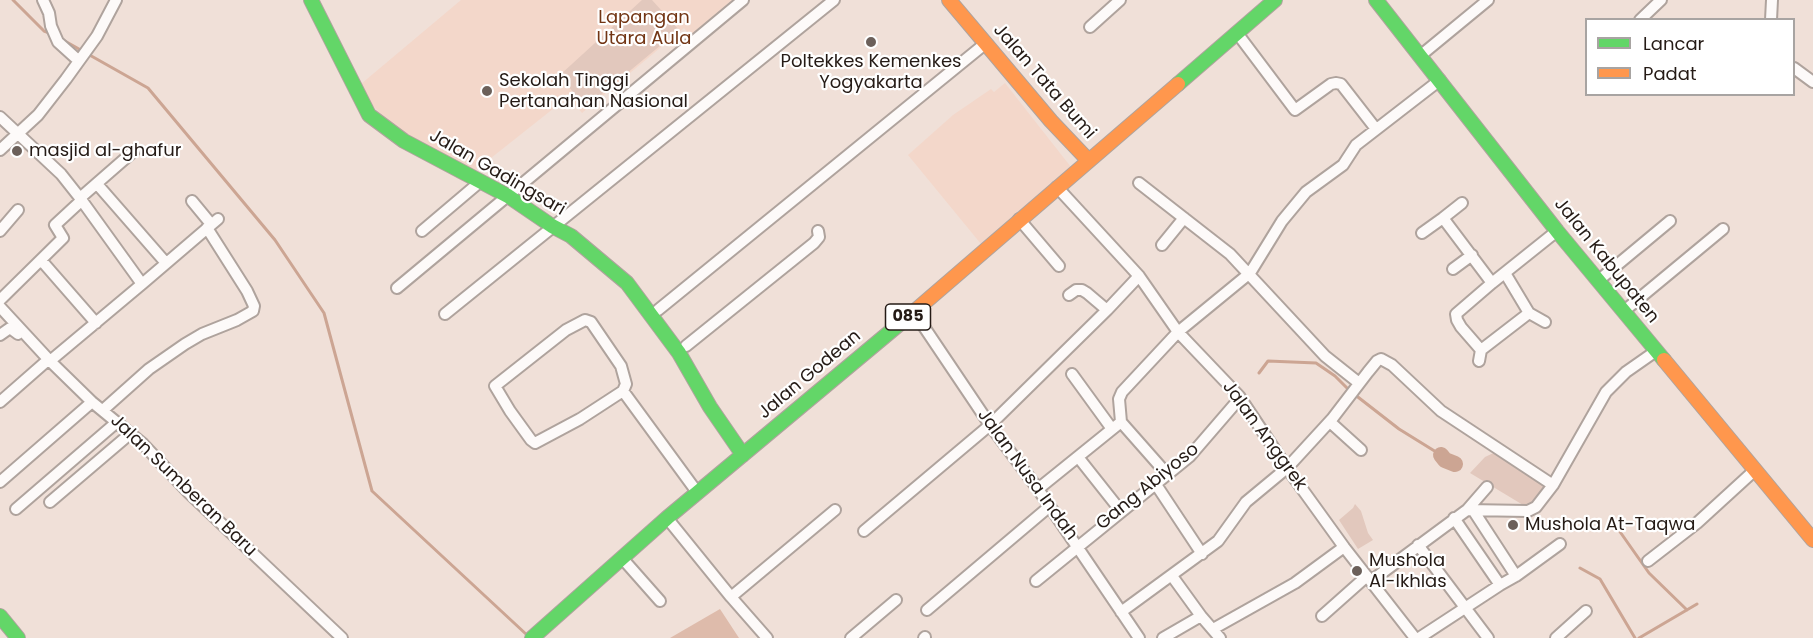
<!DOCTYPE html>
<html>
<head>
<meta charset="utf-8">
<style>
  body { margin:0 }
  #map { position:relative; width:1813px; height:638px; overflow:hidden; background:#f0e0d8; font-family:Poppins,sans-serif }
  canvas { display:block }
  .legend { position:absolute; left:1585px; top:18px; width:210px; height:78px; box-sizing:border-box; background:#fff; border:2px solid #a8a4a2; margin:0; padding:8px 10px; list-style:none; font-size:18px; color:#251b16 }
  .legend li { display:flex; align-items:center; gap:12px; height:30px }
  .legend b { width:30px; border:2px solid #a8a4a2 }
</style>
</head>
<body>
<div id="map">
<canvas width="1813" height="638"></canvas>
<ul class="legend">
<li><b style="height:8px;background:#63d668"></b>Lancar</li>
<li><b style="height:8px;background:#ff974d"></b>Padat</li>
</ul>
</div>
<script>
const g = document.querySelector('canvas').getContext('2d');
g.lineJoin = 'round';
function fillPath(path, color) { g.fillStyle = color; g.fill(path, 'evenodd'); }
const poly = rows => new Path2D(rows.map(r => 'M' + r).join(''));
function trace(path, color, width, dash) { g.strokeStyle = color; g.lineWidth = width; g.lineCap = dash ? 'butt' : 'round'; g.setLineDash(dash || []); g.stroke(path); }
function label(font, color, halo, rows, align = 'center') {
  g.font = font + ' Poppins,sans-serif'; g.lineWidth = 4.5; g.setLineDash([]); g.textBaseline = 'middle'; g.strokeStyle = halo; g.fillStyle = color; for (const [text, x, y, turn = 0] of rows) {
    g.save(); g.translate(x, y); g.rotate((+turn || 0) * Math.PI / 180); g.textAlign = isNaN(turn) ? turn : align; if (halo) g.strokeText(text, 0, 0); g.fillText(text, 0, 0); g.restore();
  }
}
fillPath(poly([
  [461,0,740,0,693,39,684,28,582,113,568,97,462,181,405,147,387,120,372,105,361,84],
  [1005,83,1071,167,981,244,908,155,953,115,991,89,994,92]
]), '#f3d7ca');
fillPath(poly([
  [642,0,652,0,679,30,585,108,560,75],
  [1502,449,1545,485,1528,508,1470,473,1485,457],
  [1355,504,1361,511,1368,533,1373,540,1358,549,1339,520,1353,508]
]), '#e2c8bd');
fillPath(poly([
  [720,609,739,638,670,638]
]), '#debbab');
trace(poly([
  [13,0,44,31,52,34],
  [63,40,148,88,275,240,324,313,372,491,527,635],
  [1259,373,1268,361,1316,363,1335,376,1349,390],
  [1354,394,1399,429,1441,455],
  [1611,519,1649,573,1687,610],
  [1580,568,1600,579,1635,638],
  [1639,638,1697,604]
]), '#cca593', 3);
trace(poly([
  [1441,455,1445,460,1455,464]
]), '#cca593', 16);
const street = poly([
  [43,0,49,13,51,26,58,42,79,61],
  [1640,20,1661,0],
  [1771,20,1772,0],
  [1090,27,1120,0],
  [1237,33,1295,110,1331,84,1336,83,1341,84,1376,129],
  [1420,56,1488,0],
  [1794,68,1813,82],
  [0,117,61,174,80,198,142,284,50,361],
  [0,150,38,115,66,79,97,36,116,0],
  [1139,183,1230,254,1325,356,1359,383],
  [97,184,166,263],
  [1057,187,1139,276,1178,332,1239,396,1287,468,1344,547,1415,638],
  [80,198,135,150],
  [192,201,211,224],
  [1462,203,1443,218,1492,283],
  [1019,219,1059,266],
  [0,231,18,210],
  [422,231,481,181],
  [1422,233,1443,218],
  [1162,245,1184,218],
  [41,260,96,323],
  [1453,269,1472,255],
  [1599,280,1670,221],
  [142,284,218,219],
  [397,288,743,0],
  [1069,295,1076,290,1082,290,1087,293,1107,310],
  [0,300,63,238,55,225,82,200],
  [0,307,50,361,92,402,143,444,189,493,342,638],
  [658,310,986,43],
  [1624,311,1723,229],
  [914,312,990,425,1038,489,1139,638],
  [1529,313,1545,322],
  [445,314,834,0],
  [0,335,10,328,18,334],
  [686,346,814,243,819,237,818,231],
  [1481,350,1461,327,1457,320,1456,314,1492,283,1557,231],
  [1479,361,1481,350,1529,313,1505,273],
  [1072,374,1112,429],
  [623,391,626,384,621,366,591,322,585,320,566,330,495,386,510,411,531,440,535,443,580,419,623,391,697,492],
  [0,402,49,359],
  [103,410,149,369,185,344,202,334,237,320,253,311,254,306,247,291,207,228],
  [1121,422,1166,473],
  [1330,422,1361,450],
  [1078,457,1120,510],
  [0,482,92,402],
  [1155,483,1202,554],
  [1038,489,1121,422,1119,399,1122,392,1178,332,1250,273,1282,221,1306,192,1343,165,1356,145,1440,80],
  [50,502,131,433],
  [16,509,117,422],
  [1467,510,1528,511,1536,507,1553,485,1606,392,1626,372,1656,351],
  [1473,510,1516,576],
  [667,518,731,597,767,638],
  [1454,518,1500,585],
  [864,531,990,425,1107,310,1139,276],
  [1418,545,1488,638],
  [622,558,660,601],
  [1648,561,1697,523,1755,470],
  [1172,576,1201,616,1220,638],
  [1036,581,1190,456,1240,398],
  [1371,581,1467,510,1487,487],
  [731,597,835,510],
  [927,610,1050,506],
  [1121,612,1218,541,1246,502,1287,468,1332,419,1368,372,1377,361,1381,359,1392,365,1441,411,1553,485],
  [1322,616,1367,576],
  [1213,629,1295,583,1344,547],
  [851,638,896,600],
  [924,638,925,637],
  [1163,638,1201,616],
  [1419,638,1500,585,1516,576,1560,544],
  [1556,638,1586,611]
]);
const fast = poly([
  [311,0,369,115,404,141,508,196,552,226,571,236,627,283,679,353,710,407,743,455],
  [1376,0,1557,231,1664,360],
  [1178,84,1275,0],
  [0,616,18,638],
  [532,638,667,518,909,316]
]);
const slow = poly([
  [949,0,1051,121,1088,160],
  [909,316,1178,84],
  [1664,360,1813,540]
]);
trace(street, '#afa39d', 14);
trace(fast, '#afa39d', 16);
trace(slow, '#afa39d', 16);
trace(street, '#fdfaf9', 10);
trace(fast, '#63d668', 14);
trace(slow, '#ff974d', 14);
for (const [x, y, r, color] of [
  [871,42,6,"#6c605a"],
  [487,91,6,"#6c605a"],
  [17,151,6,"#6c605a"],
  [1513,525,6,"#6c605a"],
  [1357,571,6,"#6c605a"]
]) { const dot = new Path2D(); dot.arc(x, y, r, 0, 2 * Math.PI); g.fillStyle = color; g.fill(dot); trace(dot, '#fff', 2); }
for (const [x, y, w] of [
  [908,317,45]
]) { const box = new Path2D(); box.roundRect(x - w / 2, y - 13, w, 26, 4.5); g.fillStyle = '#fff'; g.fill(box); trace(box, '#251b16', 1.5); }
label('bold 16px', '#251b16', null, [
  ["085",908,317]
]);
label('18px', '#723514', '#fff', [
  ["Lapangan",644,18],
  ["Utara Aula",644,39]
]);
label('18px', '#251b16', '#fff', [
  ["Poltekkes Kemenkes",871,62,"center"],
  ["Yogyakarta",871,83,"center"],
  ["Sekolah Tinggi",499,81],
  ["Pertanahan Nasional",499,102],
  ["masjid al-ghafur",29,151],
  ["Mushola At-Taqwa",1525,525],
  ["Mushola",1369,561],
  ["Al-Ikhlas",1369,582]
], 'left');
label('18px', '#251b16', '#fff', [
  ["Jalan Tata Bumi",1044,82,49],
  ["Jalan Gadingsari",497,173,30],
  ["Jalan Kabupaten",1606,261,51],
  ["Jalan Godean",810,375,-40],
  ["Jalan Anggrek",1264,436,54],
  ["Jalan Nusa Indah",1027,475,54],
  ["Jalan Sumberan Baru",183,486,44],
  ["Gang Abiyoso",1148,487,-39]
]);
</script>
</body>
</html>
